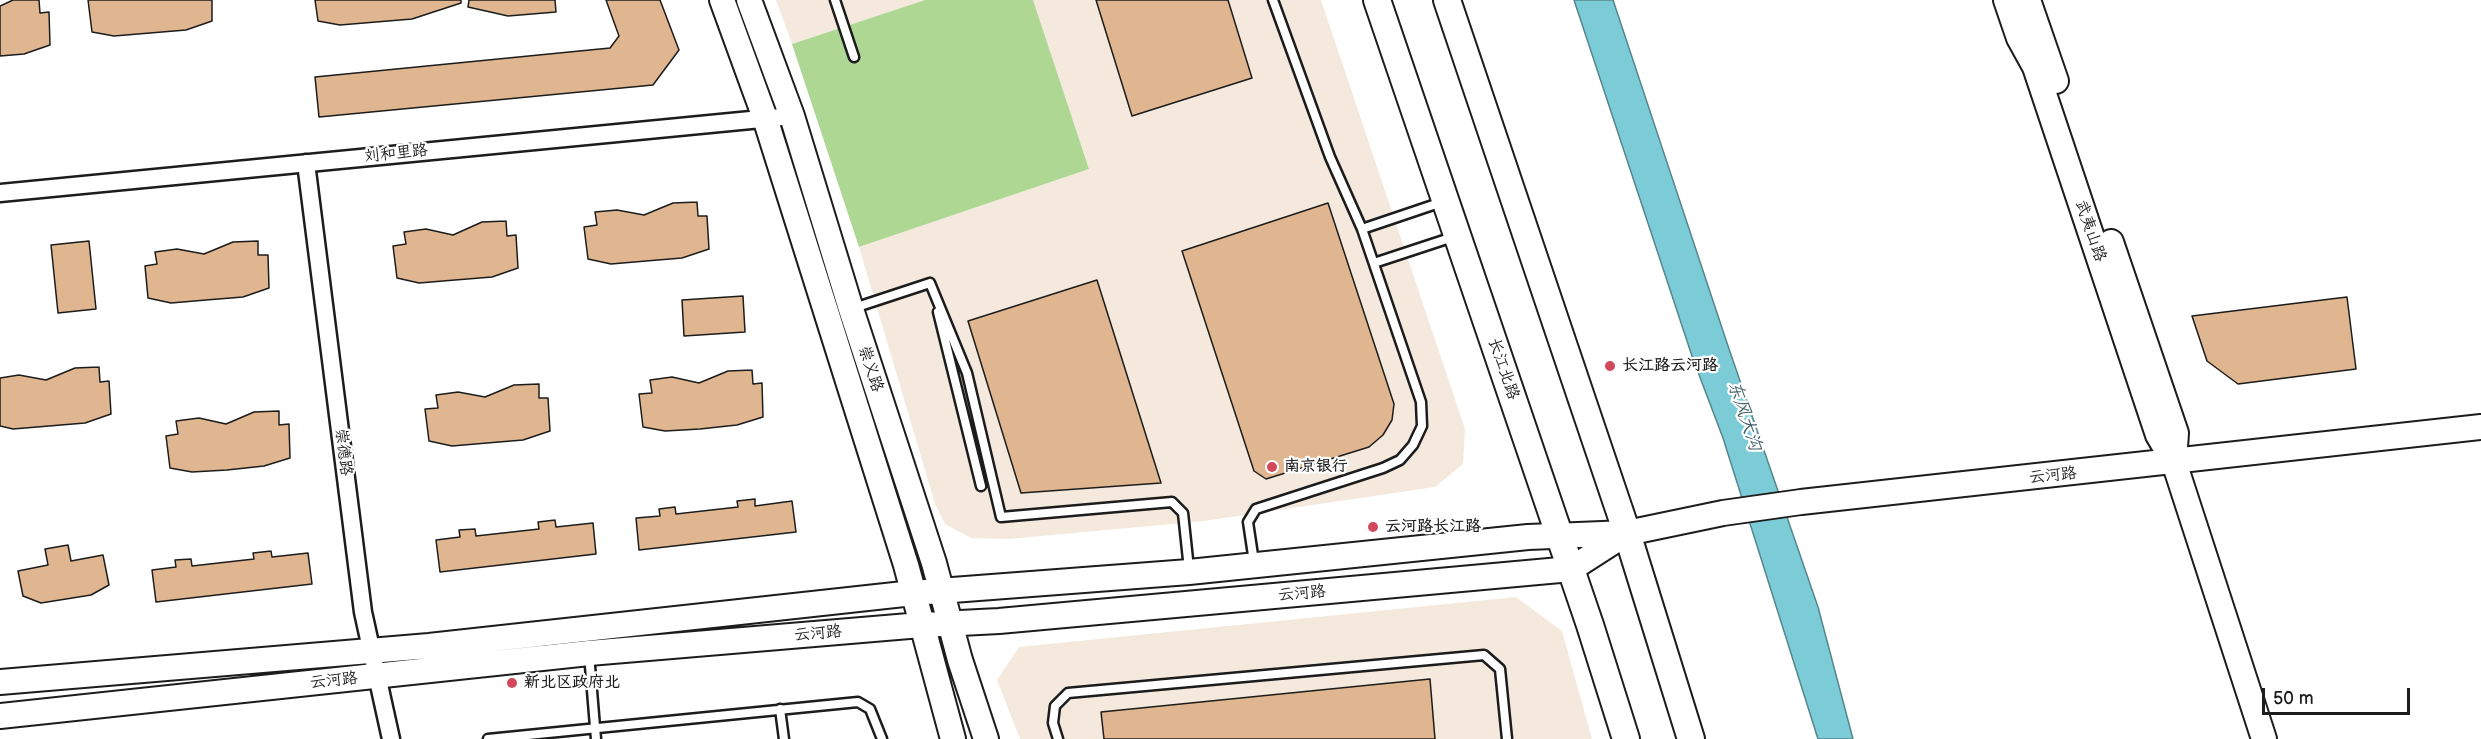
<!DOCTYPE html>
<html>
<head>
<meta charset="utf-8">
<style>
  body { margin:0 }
  #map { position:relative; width:2481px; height:739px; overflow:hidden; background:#fff; font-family:"Balsamiq Sans",sans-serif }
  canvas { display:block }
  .scale { position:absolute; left:2262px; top:688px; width:148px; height:27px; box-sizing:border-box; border:3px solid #1c1c1c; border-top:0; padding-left:8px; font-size:18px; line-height:21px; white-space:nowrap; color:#1c1c1c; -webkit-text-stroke:4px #fff; paint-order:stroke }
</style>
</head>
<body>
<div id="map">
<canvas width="2481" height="739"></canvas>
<div class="scale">50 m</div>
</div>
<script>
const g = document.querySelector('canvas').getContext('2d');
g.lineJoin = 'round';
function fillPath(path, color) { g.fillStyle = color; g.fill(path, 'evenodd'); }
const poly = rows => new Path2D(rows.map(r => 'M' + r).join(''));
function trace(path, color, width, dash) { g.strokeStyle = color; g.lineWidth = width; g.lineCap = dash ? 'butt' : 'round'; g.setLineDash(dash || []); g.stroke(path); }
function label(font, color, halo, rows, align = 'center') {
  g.font = font + ' "Balsamiq Sans","LXGW WenKai TC",sans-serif'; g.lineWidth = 4.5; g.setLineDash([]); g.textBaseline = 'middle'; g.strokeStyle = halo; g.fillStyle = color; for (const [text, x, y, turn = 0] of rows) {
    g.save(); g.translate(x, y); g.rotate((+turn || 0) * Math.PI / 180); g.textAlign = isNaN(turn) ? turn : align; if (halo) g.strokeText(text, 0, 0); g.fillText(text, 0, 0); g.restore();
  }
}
fillPath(poly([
  [776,0,925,0,792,44],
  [1033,0,1321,0,1465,429,1463,464,1435,487,1204,521,1009,539,971,538,945,524,935,504,859,247,1089,169],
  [1516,597,1562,631,1592,739,1020,739,997,680,1019,647]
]), '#f5e9dd');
fillPath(poly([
  [925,0,1033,0,1089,169,859,247,792,44]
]), '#afd794');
const water = poly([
  [1574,0,1613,0,1728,346,1818,607,1853,739,1818,739,1723,438,1693,359,1574,0]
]);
fillPath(water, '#7cccd8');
trace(water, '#56868d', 1.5);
const building = poly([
  [13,0,39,0,40,13,49,12,50,45,24,54,0,56,0,6,13,0],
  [88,0,212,0,212,21,186,30,114,36,92,32,88,0],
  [315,0,461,0,461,3,412,19,340,25,318,21,315,0],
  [469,0,555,0,556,12,508,16,468,7,469,0],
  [606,0,660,0,679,50,653,85,319,117,315,77,610,48,619,36,606,0],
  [1096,0,1228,0,1252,78,1132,116,1096,0],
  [697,202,698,216,707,216,709,249,682,258,646,261,611,264,588,259,584,227,597,225,595,212,617,210,644,215,673,203,697,202],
  [1328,203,1394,404,1392,420,1383,435,1369,447,1266,479,1254,471,1182,251,1328,203],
  [506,221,507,236,516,235,518,268,492,277,455,280,419,283,397,278,393,246,406,244,404,232,426,229,453,235,482,222,506,221],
  [89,241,96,309,58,313,51,245,89,241],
  [258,241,258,255,268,255,269,288,243,297,206,300,171,303,148,298,145,266,157,264,155,252,177,249,204,254,233,242,258,241],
  [1097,280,1161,483,1021,493,968,321,1097,280],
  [743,296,745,332,684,336,682,300,743,296],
  [2347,297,2356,369,2238,384,2207,361,2192,316,2347,297],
  [99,367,100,382,109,381,111,414,85,423,13,429,0,426,0,378,19,375,46,380,75,368,99,367],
  [752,370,753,384,762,383,763,417,737,425,700,429,665,431,643,427,639,394,652,393,650,380,672,377,699,383,728,371,752,370],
  [539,384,539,398,548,398,550,431,523,440,487,443,452,446,429,441,425,409,438,408,436,395,458,392,485,397,514,385,539,384],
  [279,411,279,425,289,424,290,458,264,466,227,470,192,472,170,468,166,436,178,434,176,421,199,418,226,424,254,412,279,411],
  [755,499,755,506,792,501,796,532,639,550,636,518,660,516,659,509,675,507,676,514,738,507,737,501,755,499],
  [555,520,556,527,593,523,596,554,440,572,436,540,460,537,459,530,475,529,476,536,539,529,538,522,555,520],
  [68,545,71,561,103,555,109,585,91,595,41,603,23,596,18,571,48,565,45,549,68,545],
  [271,551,272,557,308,553,312,584,156,602,152,570,176,567,175,560,191,559,192,566,254,559,253,553,271,551],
  [1430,679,1435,739,1104,739,1101,712,1430,679]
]);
fillPath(building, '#dfb68f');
trace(building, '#1c1c1c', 1.5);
const lane = poly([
  [835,0,854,57],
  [1362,229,1442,202],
  [1374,263,1456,236],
  [930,283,967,373,1001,517,1172,502,1183,513,1189,569],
  [854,308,930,283,932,288],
  [938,312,981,486],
  [1254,562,1248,522,1256,509,1383,468,1400,460,1413,445,1422,426,1421,402,1362,229,1330,157,1273,0],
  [589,654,596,739],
  [780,709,784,739],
  [488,739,858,702,870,709,882,739],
  [1058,739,1053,723,1055,706,1068,693,1484,655,1500,669,1507,739]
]);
const street = poly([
  [306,163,363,612,391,739],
  [0,193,792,116]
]);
const secondary = poly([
  [722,0,765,118,906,565,953,739],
  [749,0,792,116,851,309,934,563,960,660,986,739],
  [2006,0,2019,38,2035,67,2158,435,2174,462,2264,739],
  [2028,0,2056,81],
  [2111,242,2176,433,2174,462],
  [0,682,429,646,913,593,1189,572,1528,537,1627,533,1723,513,1801,502,2481,427],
  [0,716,589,653,921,625,999,621,1571,569,1627,533]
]);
const primary = poly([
  [1377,0,1590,625,1626,739],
  [1447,0,1627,533,1691,739]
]);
trace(lane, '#1c1c1c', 13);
trace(street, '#1c1c1c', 21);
trace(secondary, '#1c1c1c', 28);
trace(primary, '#1c1c1c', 30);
trace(lane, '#fff', 8);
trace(street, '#fff', 16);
trace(secondary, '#fff', 24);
trace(primary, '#fff', 26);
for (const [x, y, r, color] of [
  [1610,366,6,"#d1495b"],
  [1272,467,6,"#d1495b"],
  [1373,527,6,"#d1495b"],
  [512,683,6,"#d1495b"]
]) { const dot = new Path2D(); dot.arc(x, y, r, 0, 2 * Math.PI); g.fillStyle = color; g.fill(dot); trace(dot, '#fff', 2); }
label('16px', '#1c1c1c', '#fff', [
  ["刘和里路",396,154,-6],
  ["武夷山路",2090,231,71],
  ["崇义路",870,369,72],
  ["长江北路",1503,369,71],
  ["崇德路",343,452,83],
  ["云河路",2053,476,-6],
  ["云河路",1302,594,-5],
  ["云河路",818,634,-5],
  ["云河路",334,681,-6]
]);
label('bold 16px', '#1c1c1c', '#fff', [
  ["长江路云河路",1622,366],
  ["南京银行",1284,467],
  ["云河路长江路",1385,527],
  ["新北区政府北",524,683]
], 'left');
label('italic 18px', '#426267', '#fff', [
  ["东风大沟",1744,416,72]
]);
</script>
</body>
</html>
